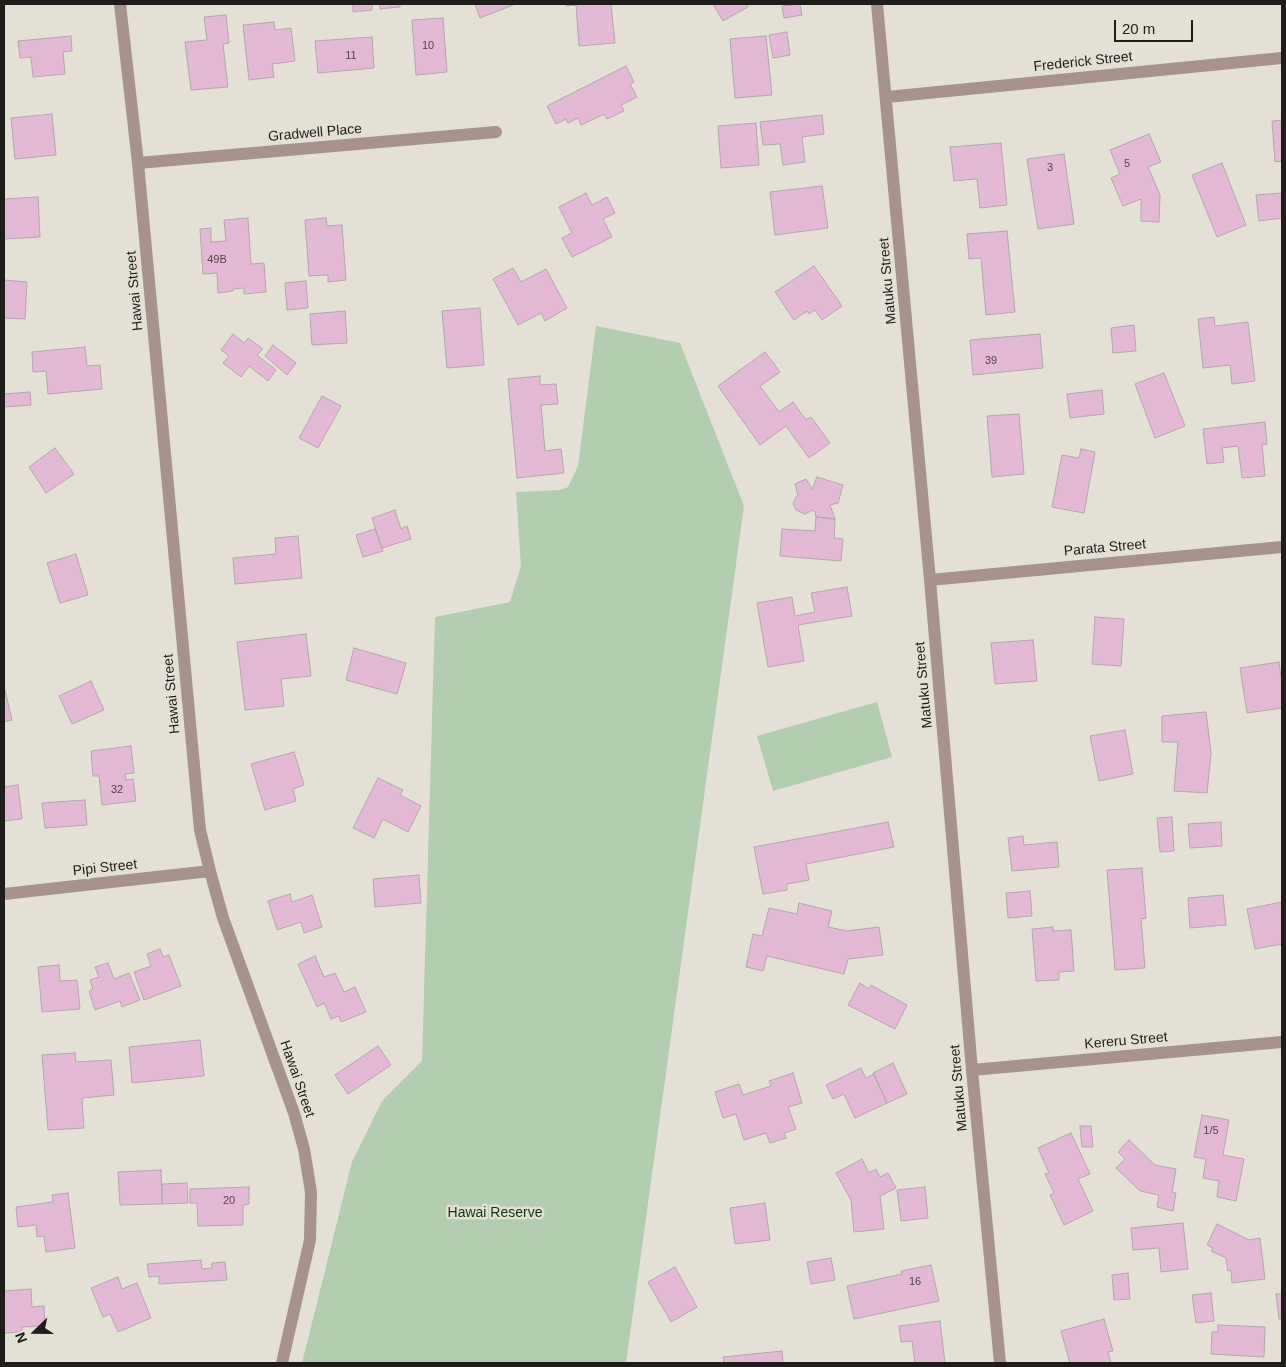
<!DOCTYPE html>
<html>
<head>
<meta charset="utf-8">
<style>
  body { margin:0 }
  #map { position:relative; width:1286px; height:1367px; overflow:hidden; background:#e4e0d5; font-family:Arial,sans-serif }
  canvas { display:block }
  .frame { position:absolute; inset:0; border:5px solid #1f1d1a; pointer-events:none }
  .north { position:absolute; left:10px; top:1307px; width:50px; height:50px; -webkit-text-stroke:4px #e4e0d5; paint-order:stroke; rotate:248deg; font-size:14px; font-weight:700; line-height:20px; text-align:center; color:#1f1d1a }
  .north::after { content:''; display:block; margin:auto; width:18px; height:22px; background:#1f1d1a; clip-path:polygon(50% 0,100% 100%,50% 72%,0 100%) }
  .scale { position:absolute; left:1114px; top:20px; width:79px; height:22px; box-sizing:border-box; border:2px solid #1f1d1a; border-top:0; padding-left:6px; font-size:15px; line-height:18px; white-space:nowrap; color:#1f1d1a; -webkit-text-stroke:4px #e4e0d5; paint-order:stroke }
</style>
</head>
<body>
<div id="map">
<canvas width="1286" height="1367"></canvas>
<div class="frame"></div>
<div class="north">N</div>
<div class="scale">20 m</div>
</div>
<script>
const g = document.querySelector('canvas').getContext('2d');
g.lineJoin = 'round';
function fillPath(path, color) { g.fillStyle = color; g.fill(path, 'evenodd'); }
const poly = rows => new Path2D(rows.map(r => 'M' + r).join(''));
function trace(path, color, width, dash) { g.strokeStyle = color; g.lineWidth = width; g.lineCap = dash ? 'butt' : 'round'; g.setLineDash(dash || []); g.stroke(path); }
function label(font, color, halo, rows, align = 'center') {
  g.font = font + ' Arial,sans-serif'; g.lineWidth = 5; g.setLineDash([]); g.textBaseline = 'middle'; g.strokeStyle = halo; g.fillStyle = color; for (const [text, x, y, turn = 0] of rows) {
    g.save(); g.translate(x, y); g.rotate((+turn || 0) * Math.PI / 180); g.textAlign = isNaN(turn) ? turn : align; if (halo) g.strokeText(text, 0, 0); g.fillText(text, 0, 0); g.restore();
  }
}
fillPath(poly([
  [596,326,680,343,744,506,626,1363,302,1363,352,1162,382,1101,422,1061,435,617,510,602,521,566,516,492,560,490,568,487,578,466],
  [877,702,892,757,773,791,757,736]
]), '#b2cdb0');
const building = poly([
  [353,4,372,4,372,10,353,12,353,4],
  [380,4,400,4,400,7,380,9,380,4],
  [475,4,513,4,513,5,480,18,475,4],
  [566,4,611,4,615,43,579,46,576,5,566,6,566,4],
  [713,4,746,4,748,7,723,21,713,4],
  [800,4,802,15,784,18,782,6,800,4],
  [226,15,229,43,223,44,228,87,191,90,185,42,207,40,204,17,226,15],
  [443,18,447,72,416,75,412,20,443,18],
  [274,22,275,30,291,28,295,61,272,64,274,77,249,80,243,25,274,22],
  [787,32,790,55,773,58,769,35,787,32],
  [71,36,72,51,63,52,65,74,33,77,31,57,20,58,18,41,71,36],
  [766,36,772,95,735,98,730,39,766,36],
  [372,37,374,68,318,73,315,41,372,37],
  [626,66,634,82,630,84,637,97,621,105,624,111,607,119,604,114,581,125,578,118,568,123,566,119,556,124,547,106,626,66],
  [52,114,56,155,15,159,11,118,52,114],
  [822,115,824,134,802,137,805,162,783,165,780,144,763,145,760,122,822,115],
  [1282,120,1282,161,1275,162,1272,121,1282,120],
  [756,123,759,165,721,168,718,126,756,123],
  [1149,134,1161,162,1148,167,1160,195,1159,222,1141,221,1141,199,1123,206,1111,178,1120,174,1110,150,1149,134],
  [1001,143,1007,205,980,208,977,179,954,181,950,147,1001,143],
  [1064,154,1074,224,1038,229,1027,159,1064,154],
  [1222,163,1246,225,1217,237,1192,175,1222,163],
  [822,186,828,228,775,235,770,192,822,186],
  [586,193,592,205,607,197,615,213,603,219,612,237,572,257,562,238,572,233,559,207,586,193],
  [1282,193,1282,218,1259,221,1256,195,1282,193],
  [38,197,40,237,4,239,4,199,38,197],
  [248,218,251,264,264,263,266,292,244,294,244,288,233,289,233,291,218,293,217,273,203,274,200,229,211,228,211,242,226,241,224,220,248,218],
  [326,218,327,226,342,225,346,280,328,282,328,275,309,276,305,220,326,218],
  [1007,231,1015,312,986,315,981,258,969,259,967,234,1007,231],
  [814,266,842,306,822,320,815,310,809,314,807,311,794,320,775,292,814,266],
  [513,268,521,282,546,269,567,308,545,321,541,313,518,325,493,279,513,268],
  [4,280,27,282,25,319,4,318,4,280],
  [306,281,308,308,287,310,285,283,306,281],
  [480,308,484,365,447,368,442,311,480,308],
  [345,311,347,343,312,345,310,314,345,311],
  [1214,317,1215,326,1248,322,1255,381,1232,384,1230,365,1203,368,1198,319,1214,317],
  [1134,325,1136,351,1113,353,1111,328,1134,325],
  [233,334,244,343,248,338,263,349,257,355,276,370,268,381,249,366,241,377,223,363,229,356,221,350,233,334],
  [1040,334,1043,368,973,375,970,340,1040,334],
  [273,345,296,363,287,375,265,356,273,345],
  [85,347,87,366,100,365,102,389,48,394,46,371,33,372,32,352,85,347],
  [765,352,780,372,760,386,779,412,793,402,806,420,811,417,830,443,809,458,786,426,760,445,718,386,765,352],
  [1164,373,1185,426,1155,438,1135,384,1164,373],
  [540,376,540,385,556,384,558,404,541,405,545,451,561,449,564,473,517,478,508,379,540,376],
  [1102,390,1104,414,1070,418,1067,394,1102,390],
  [30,392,31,405,4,407,4,394,30,392],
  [322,396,341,406,318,448,299,438,322,396],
  [1019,414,1024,474,992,477,987,416,1019,414],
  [1265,422,1267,444,1262,445,1265,476,1242,478,1238,446,1222,448,1224,462,1207,464,1203,429,1265,422],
  [55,448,74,474,46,493,29,467,55,448],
  [1081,449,1095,452,1084,513,1052,507,1062,455,1079,458,1081,449],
  [817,477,843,485,838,503,830,505,835,519,816,517,815,512,813,510,805,514,796,510,793,504,796,497,798,496,795,484,806,479,812,489,817,477],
  [395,510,401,529,407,526,411,539,382,548,372,518,395,510],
  [816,517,835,519,834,538,843,539,841,561,780,556,782,529,815,531,816,517],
  [375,529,383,551,363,557,356,535,375,529],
  [298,536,302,578,235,584,233,558,276,554,275,538,298,536],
  [76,554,88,595,60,603,47,563,76,554],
  [847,587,852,616,798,625,804,661,768,667,757,603,792,597,795,616,815,612,811,593,847,587],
  [1095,617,1124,619,1121,666,1092,664,1095,617],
  [306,634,311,676,281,679,284,706,245,710,237,642,306,634],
  [1033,640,1037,681,995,684,991,643,1033,640],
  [354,648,406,663,397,694,346,680,354,648],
  [1279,662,1282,684,1282,708,1247,713,1240,668,1279,662],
  [91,681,104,710,72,724,59,696,91,681],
  [4,686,12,720,4,722,4,686],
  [1206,712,1211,753,1207,793,1174,791,1178,742,1162,742,1162,716,1206,712],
  [1125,730,1133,774,1099,781,1090,736,1125,730],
  [131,746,134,773,125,774,126,780,133,779,136,801,102,805,99,776,93,776,91,751,131,746],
  [294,752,304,785,293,789,296,801,265,810,251,764,294,752],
  [378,778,403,790,400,795,421,806,408,832,383,819,374,838,353,828,378,778],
  [18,785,22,819,4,821,4,787,18,785],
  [85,800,87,825,45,828,42,803,85,800],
  [1172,817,1174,851,1160,852,1157,818,1172,817],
  [888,822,894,847,806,864,809,880,787,884,787,890,763,894,754,847,888,822],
  [1221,822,1222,846,1190,848,1188,824,1221,822],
  [1023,836,1024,845,1057,842,1059,867,1012,871,1008,838,1023,836],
  [1142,868,1146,918,1141,919,1145,968,1115,970,1107,870,1142,868],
  [419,875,421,903,375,907,373,879,419,875],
  [1030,891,1032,916,1008,918,1006,893,1030,891],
  [290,894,292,902,312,895,322,927,304,933,301,922,277,930,268,901,290,894],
  [1223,895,1226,925,1190,928,1188,898,1223,895],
  [1282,902,1282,944,1255,949,1247,909,1282,902],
  [799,903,832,911,828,927,847,931,879,927,883,955,848,959,844,974,767,956,763,971,746,967,753,934,762,936,769,908,797,914,799,903],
  [1053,927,1053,931,1071,930,1074,971,1059,972,1059,980,1036,981,1032,929,1053,927],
  [160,949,163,957,169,955,181,986,144,1000,134,972,151,966,147,954,160,949],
  [315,956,324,977,335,973,344,992,355,987,366,1012,341,1022,339,1016,331,1019,324,1003,317,1007,298,964,315,956],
  [108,963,114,979,129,973,140,1000,122,1007,120,1001,95,1010,89,991,93,989,90,980,99,977,95,967,108,963],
  [59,965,60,981,77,980,80,1009,42,1012,38,967,59,965],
  [860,983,869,989,871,985,907,1005,895,1029,848,1005,860,983],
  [200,1040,204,1076,132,1083,129,1047,200,1040],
  [378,1046,391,1065,348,1094,335,1075,378,1046],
  [75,1053,76,1062,111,1060,114,1095,82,1098,84,1128,48,1130,42,1055,75,1053],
  [893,1063,907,1094,887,1103,873,1073,893,1063],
  [861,1068,866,1078,874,1074,887,1103,855,1118,844,1094,833,1099,826,1085,861,1068],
  [793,1073,802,1103,788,1107,796,1129,784,1133,786,1138,770,1143,766,1133,744,1140,736,1114,723,1118,715,1092,739,1084,743,1095,771,1086,769,1081,793,1073],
  [1202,1115,1229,1120,1223,1155,1244,1159,1236,1201,1217,1197,1219,1181,1203,1178,1206,1159,1194,1157,1202,1115],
  [1080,1126,1091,1126,1093,1147,1082,1147,1080,1126],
  [1071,1133,1090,1174,1078,1179,1093,1211,1064,1225,1050,1195,1054,1193,1045,1174,1049,1173,1038,1148,1071,1133],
  [1129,1140,1155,1165,1176,1169,1172,1192,1176,1193,1173,1211,1157,1207,1159,1195,1140,1191,1116,1168,1125,1159,1118,1152,1129,1140],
  [862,1159,869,1173,876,1169,880,1177,888,1173,896,1188,880,1196,884,1229,854,1232,851,1200,836,1173,862,1159],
  [161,1170,162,1204,120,1205,118,1172,161,1170],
  [187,1183,188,1203,162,1204,162,1184,187,1183],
  [249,1187,249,1204,243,1205,243,1225,198,1226,197,1203,190,1203,190,1189,249,1187],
  [925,1187,928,1218,901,1221,897,1190,925,1187],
  [68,1193,75,1248,46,1252,44,1236,37,1237,36,1225,18,1227,16,1207,53,1202,52,1195,68,1193],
  [765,1203,770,1240,735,1244,730,1208,765,1203],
  [1183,1223,1188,1269,1161,1272,1159,1248,1133,1250,1131,1228,1183,1223],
  [1217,1224,1249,1240,1260,1238,1265,1279,1232,1283,1231,1270,1228,1271,1226,1258,1211,1251,1213,1248,1207,1245,1217,1224],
  [831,1258,835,1280,811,1284,807,1262,831,1258],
  [201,1260,202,1269,212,1268,212,1263,225,1262,227,1280,159,1284,159,1276,149,1277,147,1264,201,1260],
  [931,1265,939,1301,854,1319,847,1286,902,1274,901,1271,931,1265],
  [675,1267,697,1307,671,1322,648,1282,675,1267],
  [1128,1273,1130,1299,1114,1300,1112,1275,1128,1273],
  [118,1277,122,1289,137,1283,151,1318,118,1332,110,1314,103,1317,91,1288,118,1277],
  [31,1289,32,1307,44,1306,45,1326,22,1327,22,1332,4,1333,4,1291,31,1289],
  [1211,1293,1214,1321,1196,1323,1192,1295,1211,1293],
  [1276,1294,1282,1294,1282,1319,1279,1319,1276,1294],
  [1104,1319,1113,1351,1108,1352,1111,1363,1070,1363,1061,1331,1104,1319],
  [940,1321,945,1363,915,1363,912,1341,901,1342,899,1326,940,1321],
  [1218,1325,1265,1327,1264,1357,1211,1354,1212,1332,1218,1332,1218,1325],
  [782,1351,783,1363,724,1363,723,1357,782,1351]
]);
fillPath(building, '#e3b9d5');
trace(building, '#b2a7ae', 1);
trace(poly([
  [120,4,138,163,200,830,210,871,223,918,294,1113,304,1149,311,1192,310,1240,282,1363],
  [877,4,930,580,972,1070,1000,1363],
  [887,97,1282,58],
  [138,163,496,132],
  [930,580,1282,547],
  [4,894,210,871],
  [972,1070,1282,1042]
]), '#a7928c', 12);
label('11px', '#504449', null, [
  ["10",428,46],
  ["11",351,56],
  ["5",1127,164],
  ["3",1050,168],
  ["49B",217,260],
  ["39",991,361],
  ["32",117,790],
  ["1/5",1211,1131],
  ["20",229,1201],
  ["16",915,1282]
]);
label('14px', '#1f1d1a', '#e4e0d5', [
  ["Frederick Street",1083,62,-6],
  ["Gradwell Place",315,133,-5],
  ["Matuku Street",888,281,-95],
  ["Hawai Street",135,291,-95],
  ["Parata Street",1105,548,-5],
  ["Matuku Street",924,685,-95],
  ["Hawai Street",172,694,-95],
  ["Pipi Street",105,868,-6],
  ["Kereru Street",1126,1041,-5],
  ["Hawai Street",297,1079,71],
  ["Matuku Street",959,1088,-95]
]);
label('14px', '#093909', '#e4e0d5', [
  ["Hawai Reserve",495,1213]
]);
</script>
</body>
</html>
